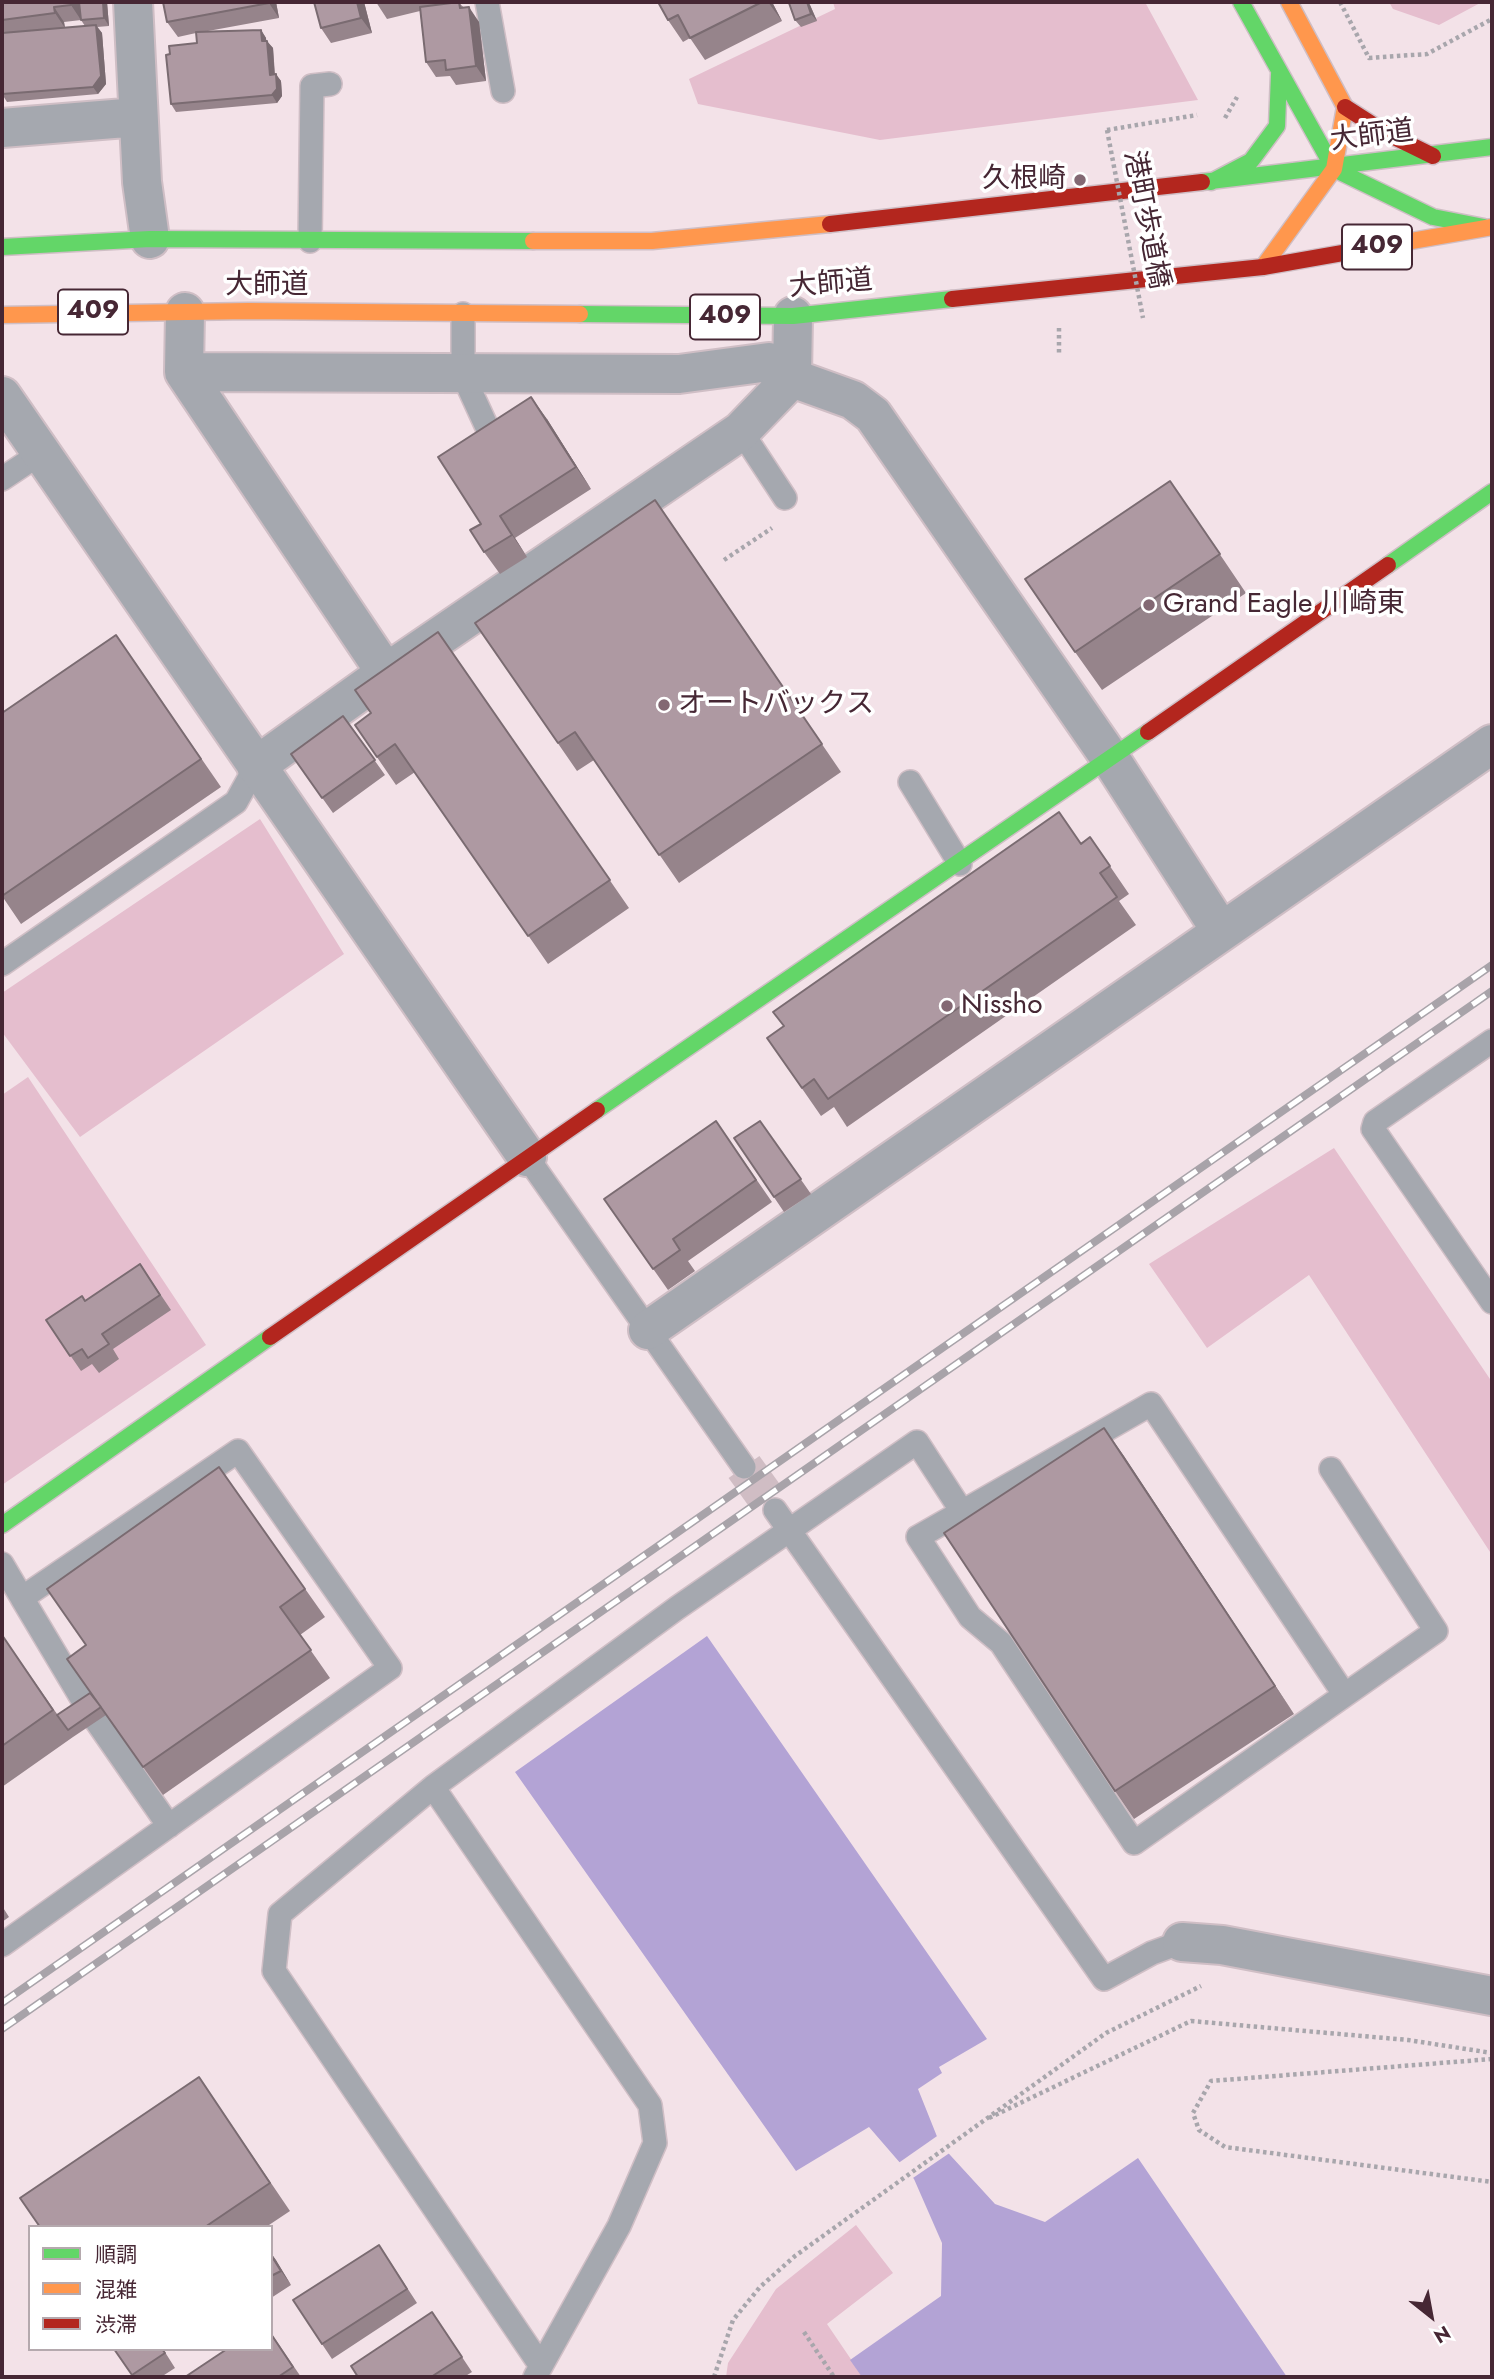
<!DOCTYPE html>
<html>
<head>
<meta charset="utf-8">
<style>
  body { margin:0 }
  #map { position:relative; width:1494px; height:2379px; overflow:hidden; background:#f3e2e8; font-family:Jost,"Noto Sans JP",sans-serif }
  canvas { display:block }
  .frame { position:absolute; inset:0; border:4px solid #462734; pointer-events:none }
  .legend { position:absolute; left:28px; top:2225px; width:245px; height:126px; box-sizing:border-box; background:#fff; border:2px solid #b5a9ae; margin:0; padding:9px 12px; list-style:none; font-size:21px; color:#462734 }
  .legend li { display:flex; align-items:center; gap:14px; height:35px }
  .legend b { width:35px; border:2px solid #b5a9ae }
  .north { position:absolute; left:1396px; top:2281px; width:70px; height:70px; -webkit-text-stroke:5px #fff; paint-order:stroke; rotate:149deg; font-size:19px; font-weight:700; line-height:28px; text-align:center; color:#462734 }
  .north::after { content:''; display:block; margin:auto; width:24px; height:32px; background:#462734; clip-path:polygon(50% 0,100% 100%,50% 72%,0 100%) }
</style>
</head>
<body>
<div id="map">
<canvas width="1494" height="2379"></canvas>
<div class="frame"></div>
<ul class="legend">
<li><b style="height:9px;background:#63d668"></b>順調</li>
<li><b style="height:9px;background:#ff974d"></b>混雑</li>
<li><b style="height:9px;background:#b3261e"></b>渋滞</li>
</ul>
<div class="north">N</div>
</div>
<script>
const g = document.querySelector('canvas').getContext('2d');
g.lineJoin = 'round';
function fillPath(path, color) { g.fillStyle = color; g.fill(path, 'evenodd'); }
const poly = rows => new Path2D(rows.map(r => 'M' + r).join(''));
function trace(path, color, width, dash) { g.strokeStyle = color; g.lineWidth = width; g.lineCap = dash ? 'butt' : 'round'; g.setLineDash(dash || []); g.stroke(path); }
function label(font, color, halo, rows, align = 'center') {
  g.font = font + ' Jost,"Noto Sans JP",sans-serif'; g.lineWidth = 7; g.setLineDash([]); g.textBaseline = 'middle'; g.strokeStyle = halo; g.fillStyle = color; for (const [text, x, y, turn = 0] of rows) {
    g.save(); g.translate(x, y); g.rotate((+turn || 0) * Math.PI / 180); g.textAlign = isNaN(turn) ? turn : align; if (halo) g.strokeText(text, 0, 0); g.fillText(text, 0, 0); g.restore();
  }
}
fillPath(poly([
  [833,2,1145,2,1198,100,880,140,698,104,689,79,835,9],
  [1389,2,1482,2,1439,25,1393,9],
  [260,819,344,954,80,1137,2,1032,2,993],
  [28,1077,206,1345,2,1485,2,1095],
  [1334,1148,1492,1382,1492,1555,1309,1275,1207,1348,1149,1264],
  [856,2225,893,2273,827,2324,863,2377,726,2377,728,2363,776,2289]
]), '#e5bece');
fillPath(poly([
  [707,1636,987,2039,939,2067,942,2073,918,2089,940,2144,995,2204,1045,2222,1138,2158,1287,2377,862,2377,850,2360,941,2296,942,2243,914,2179,869,2127,796,2171,515,1772]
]), '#b3a3d5');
fillPath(poly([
  [940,2134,951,2152,910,2180,897,2164]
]), '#f3e2e8');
trace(poly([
  [744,1467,775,1510]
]), '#d0bdc4', 38, [38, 19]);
const lane = poly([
  [487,2,503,91],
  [310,241,312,86,330,84],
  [463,314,463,375,491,436],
  [741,431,785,498],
  [2,479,41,453],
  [910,782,960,864],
  [2,964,236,802,256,766],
  [1492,1041,1375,1122,1373,1129,1492,1302],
  [527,1157,744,1467],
  [1331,1469,1436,1631,1134,1843,1001,1643,970,1617,918,1537,1151,1404,1344,1694],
  [775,1510,1104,1979,1152,1953,1182,1942],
  [2,1564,22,1598,238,1451,390,1668,2,1945],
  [22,1598,87,1707],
  [97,1722,169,1826],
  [433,1787,280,1914,274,1971,541,2366],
  [535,2377,619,2226,655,2143,650,2105,433,1787,677,1608,917,1442,961,1510]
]);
const street = poly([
  [133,2,142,182,150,239],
  [2,128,138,117],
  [185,312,184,372,386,673],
  [196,372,679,374,769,362],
  [792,378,853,400,873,415,1110,758,1221,931],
  [2,396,527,1157],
  [256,766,386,673,741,431,792,378,793,316],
  [648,1330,1492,744],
  [1182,1942,1222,1945,1492,1996]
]);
const fast = poly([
  [1241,2,1334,169,1433,217,1484,227],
  [1202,182,1492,147],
  [1211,182,1251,161,1277,126,1279,74],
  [2,247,150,239,533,241],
  [580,314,793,316,952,299],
  [1388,565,1492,492],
  [597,1110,1148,732],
  [2,1525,270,1337]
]);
const slow = poly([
  [533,241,652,241,830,224],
  [1371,248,1492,227],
  [1263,267,1334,169,1345,107,1289,2],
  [2,315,248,311,580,314]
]);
const jam = poly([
  [1345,107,1384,132,1433,156],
  [830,224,1202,182],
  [952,299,1263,267,1371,248],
  [1148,732,1388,565],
  [270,1337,597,1110]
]);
trace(lane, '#cfbec5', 26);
trace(street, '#cfbec5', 42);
trace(fast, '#cfbec5', 19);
trace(slow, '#cfbec5', 19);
trace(jam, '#cfbec5', 19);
trace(poly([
  [1340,2,1369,58,1427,54,1492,19],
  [1225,118,1237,97],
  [1107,130,1197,115],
  [1059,328,1059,353],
  [724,560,772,528],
  [1492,2059,1211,2081,1193,2113,1199,2130,1225,2147,1492,2182],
  [989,2118,1191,2021,1408,2040,1492,2053],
  [804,2332,834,2377],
  [714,2377,733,2320,760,2287,795,2256,1106,2033,1201,1986]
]), '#a8a6ac', 4.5, [3.5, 3.5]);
trace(lane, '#a5a8af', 23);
trace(street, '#a5a8af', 38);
trace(fast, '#63d668', 16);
trace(slow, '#ff974d', 16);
trace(jam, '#b3261e', 16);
const rail = poly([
  [2,2003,1492,965],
  [2,2029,1492,991]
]);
trace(rail, '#a8a3a9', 8);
trace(rail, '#fff', 5, [16]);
trace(poly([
  [1107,130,1143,318]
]), '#a8a6ac', 4.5, [3.5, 3.5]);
fillPath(poly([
  [2,2,107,2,109,26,97,27,102,33,106,84,98,94,7,102,2,94,5,33,2,29],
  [81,20,85,26,65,28,64,22],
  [276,2,279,18,208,31,261,30,266,38,266,41,273,48,275,74,281,81,282,96,277,103,176,112,171,104,170,54,197,43,196,33,178,37,167,22],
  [364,2,372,33,331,43,321,28],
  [376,2,461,2,458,2,479,22,486,81,456,85,450,76,436,77,426,62,420,11,387,19],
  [658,2,772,2,782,21,705,60,690,38,683,42,668,20],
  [810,5,817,21,801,27,795,20],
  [547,419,591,489,515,538,527,557,500,574,484,552,481,524],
  [655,500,841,772,679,883,594,760,577,771,475,623],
  [1196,519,1246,593,1102,690,1075,652],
  [438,632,629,908,548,964,415,772,396,785,355,725,371,713],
  [116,635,221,787,21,924,2,896],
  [343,716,385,775,333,813,291,754],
  [1090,837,1129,894,1119,901,1136,925,847,1127,834,1107,821,1116,767,1038],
  [716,1121,772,1202,688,1261,695,1271,668,1290,604,1199],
  [760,1121,811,1194,784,1212,734,1138],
  [140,1264,171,1310,113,1349,119,1359,99,1373,92,1364,81,1371,46,1320,85,1301],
  [1104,1428,1294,1714,1134,1819,1115,1791],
  [219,1467,325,1617,300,1635,330,1678,163,1795,106,1715,73,1737,71,1734,73,1737,2,1787,2,1635,64,1724,90,1693,86,1645],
  [2,1906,9,1917,2,1922],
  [199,2077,290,2211,266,2227,40,2227],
  [271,2253,291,2285,271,2298],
  [389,2260,417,2303,332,2359,322,2344],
  [432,2312,472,2372,464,2377,358,2377],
  [271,2333,301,2377,185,2377],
  [114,2349,163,2349,175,2368,161,2377,133,2377]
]), '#96848b');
fillPath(poly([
  [70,2,79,2,81,20,71,5],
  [103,2,107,2,109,26,104,18],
  [268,2,276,2,279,18,269,3],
  [357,2,364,2,372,33,361,18],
  [768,2,772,2,782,21],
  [807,2,809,2,810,5,817,21,811,14],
  [54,7,64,22,65,28,55,13],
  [469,7,479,22,486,81,476,66],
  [96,25,102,33,106,84,98,94,93,87],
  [261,30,266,38,267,48,262,41],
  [267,41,273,48,275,82,270,75],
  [276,74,281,81,282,96,277,103,272,95],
  [531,397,547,419,591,489,576,467],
  [500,516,515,538,527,557,512,535],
  [1104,1428,1124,1456,1294,1714,1275,1686],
  [271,2253,276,2260,291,2285,281,2271]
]), '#7a6b71');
const building = poly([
  [2,2,70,2,71,5,54,7,55,13,2,20,2,2],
  [79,2,103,2,104,18,81,20,79,2],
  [163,2,268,2,269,3,167,22,163,2],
  [314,2,357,2,361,18,321,28,314,2],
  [459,2,460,8,469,7,476,66,446,70,445,60,426,62,420,7,459,2],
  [658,2,762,2,690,38,678,15,668,20,658,2],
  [792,2,807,2,811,14,795,20,789,3,792,2],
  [96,25,101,76,93,87,2,94,2,33,96,25],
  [261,30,262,41,267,41,270,75,276,74,277,89,272,95,171,104,166,55,170,54,169,46,197,43,196,32,261,30],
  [531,397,576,467,500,516,512,535,484,552,470,530,481,524,438,457,531,397],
  [1170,481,1220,554,1075,652,1025,579,1170,481],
  [655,500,822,744,659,855,575,732,558,743,475,623,655,500],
  [438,632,610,880,528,936,395,744,377,757,355,725,371,713,355,690,438,632],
  [116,635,201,759,2,896,2,713,116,635],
  [343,716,375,760,322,798,291,754,343,716],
  [1059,812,1081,844,1090,837,1110,866,1100,873,1117,897,828,1099,814,1079,802,1088,767,1038,784,1026,773,1012,1059,812],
  [716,1121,756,1180,673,1239,680,1250,653,1269,604,1199,716,1121],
  [760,1121,801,1179,774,1197,734,1138,760,1121],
  [140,1264,160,1295,102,1334,109,1344,88,1358,82,1349,70,1356,46,1320,82,1296,85,1301,140,1264],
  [1104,1428,1275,1686,1115,1791,944,1533,1104,1428],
  [219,1467,305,1589,280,1607,311,1650,143,1767,67,1659,86,1645,47,1589,219,1467],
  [2,1635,53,1710,2,1746,2,1635],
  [90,1693,101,1707,68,1730,57,1715,90,1693],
  [199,2077,270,2183,205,2227,40,2227,20,2198,199,2077],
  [379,2245,407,2289,322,2344,293,2300,379,2245],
  [271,2255,281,2271,271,2276,271,2255],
  [432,2312,462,2357,431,2377,358,2377,351,2366,432,2312],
  [271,2334,293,2367,278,2377,185,2377,227,2349,271,2349,271,2334],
  [114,2349,162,2349,165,2353,132,2375,114,2349]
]);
fillPath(building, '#ae99a2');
trace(building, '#7a6b71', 2);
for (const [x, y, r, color] of [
  [1080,180,7,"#836873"],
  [1149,605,7,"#836873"],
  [664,705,7,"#836873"],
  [947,1006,7,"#836873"]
]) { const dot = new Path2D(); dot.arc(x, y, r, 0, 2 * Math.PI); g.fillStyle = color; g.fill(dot); trace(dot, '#fff', 2.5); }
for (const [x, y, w] of [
  [1377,247,70],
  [93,312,70],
  [725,317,70]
]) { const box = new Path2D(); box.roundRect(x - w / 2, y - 22.5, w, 45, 5); g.fillStyle = '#fff'; g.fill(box); trace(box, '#462734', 2); }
label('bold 26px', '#462734', null, [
  ["409",1377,247],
  ["409",93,312],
  ["409",725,317]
]);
label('28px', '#462734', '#fff', [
  ["大師道",1372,137,-7],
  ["港町歩道橋",1145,220,79],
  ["大師道",831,285,-5],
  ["大師道",267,286]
]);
label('28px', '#462734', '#fff', [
  ["久根崎",1066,180,"right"],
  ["Grand Eagle 川崎東",1163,605],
  ["オートバックス",678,705],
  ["Nissho",961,1006]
], 'left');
</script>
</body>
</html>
